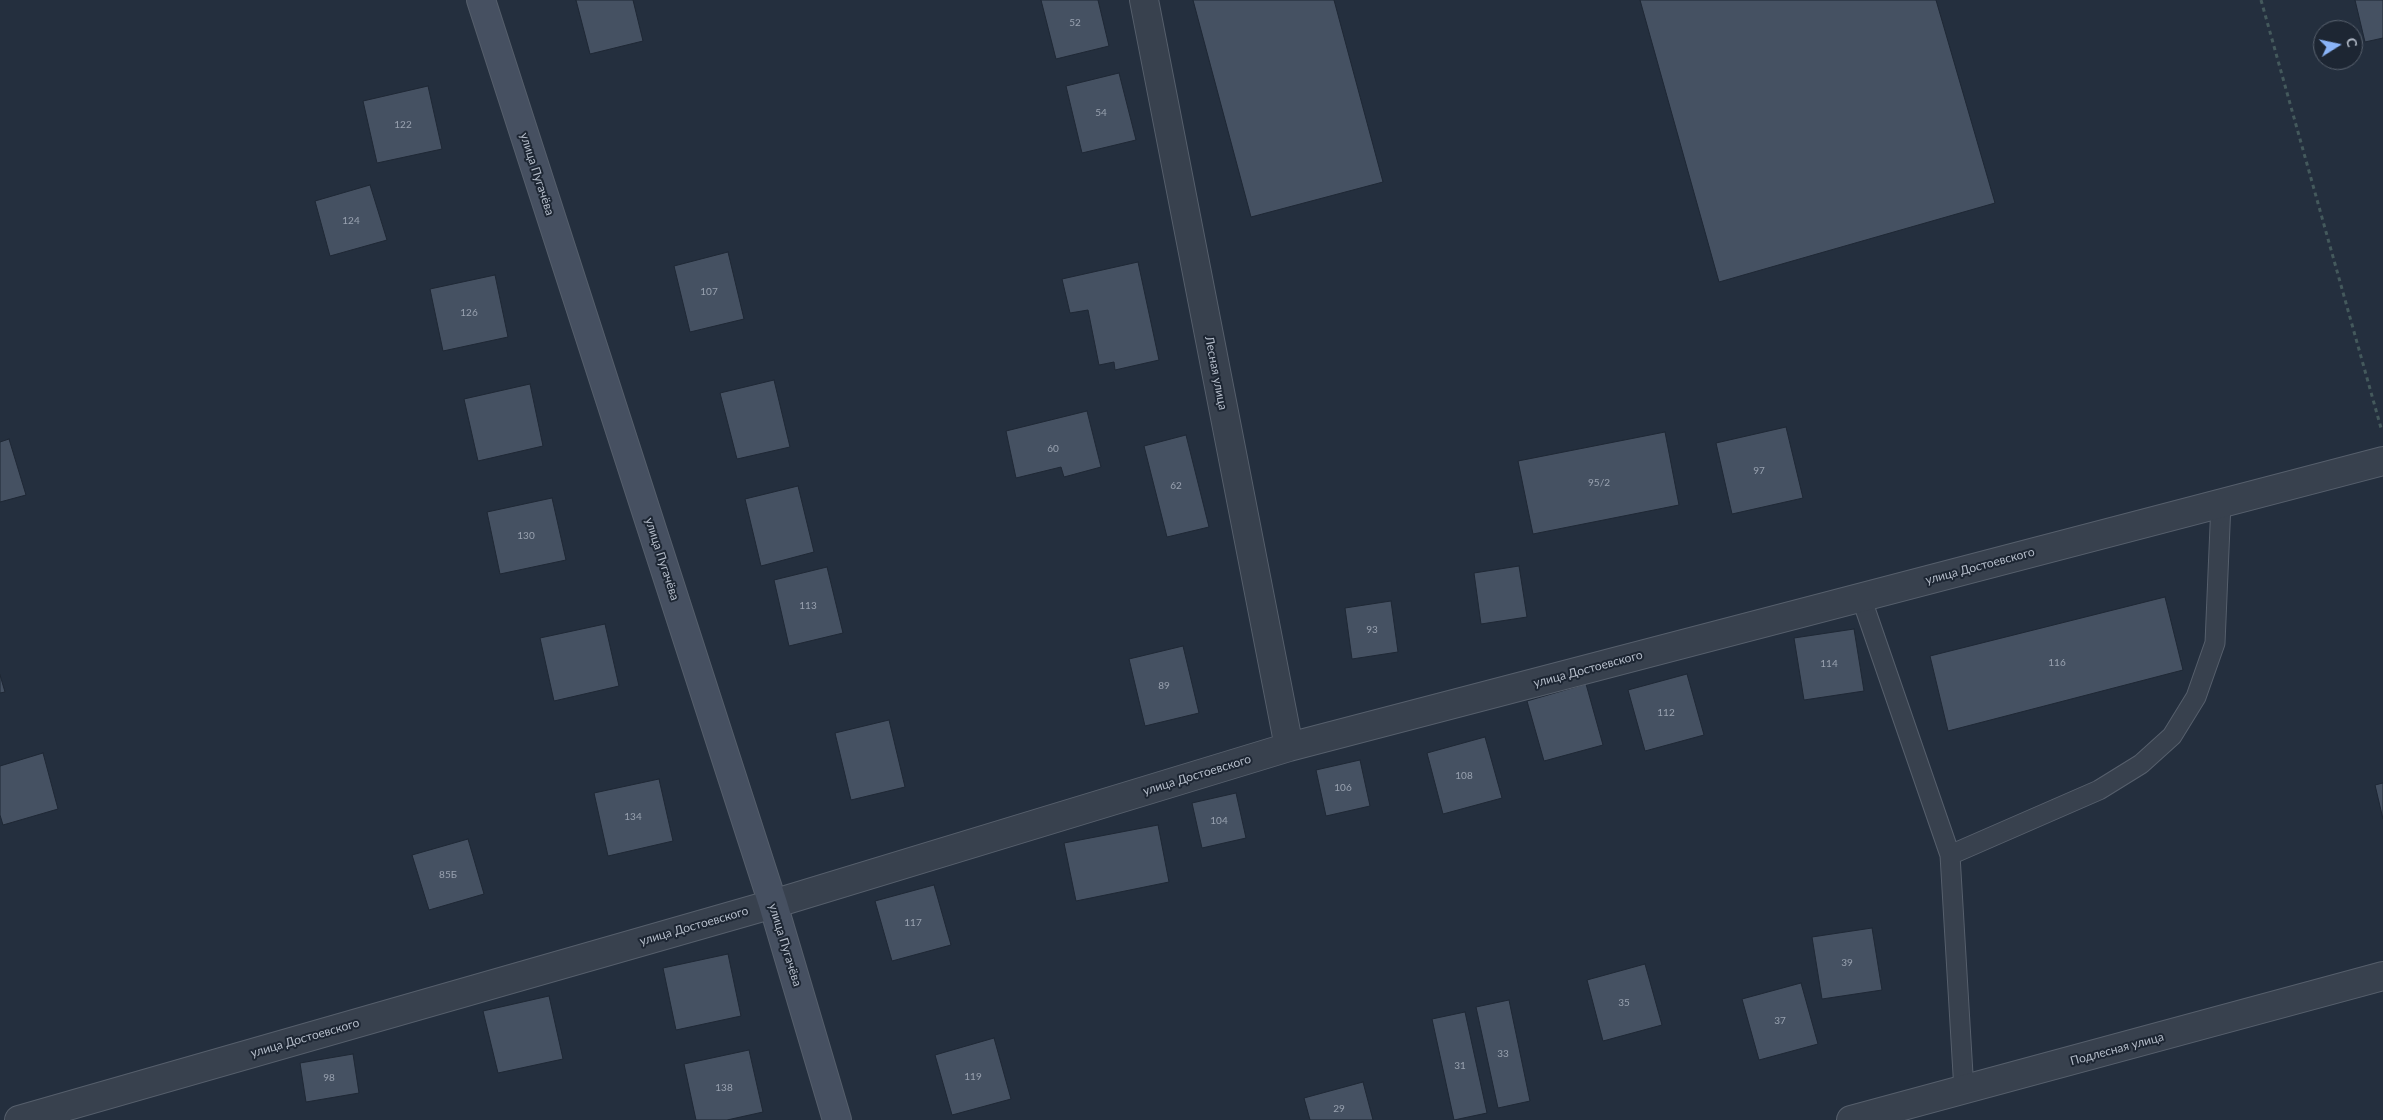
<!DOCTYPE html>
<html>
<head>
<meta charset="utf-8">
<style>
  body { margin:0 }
  #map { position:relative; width:2383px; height:1120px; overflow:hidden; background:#242f3e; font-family:Lato,sans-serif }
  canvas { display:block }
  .north { position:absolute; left:2313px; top:20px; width:50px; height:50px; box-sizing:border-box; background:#1d2633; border:1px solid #59626f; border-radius:50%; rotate:80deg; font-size:14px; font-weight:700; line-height:20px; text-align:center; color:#b4bcc9 }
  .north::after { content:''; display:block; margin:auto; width:18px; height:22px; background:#8ab4f8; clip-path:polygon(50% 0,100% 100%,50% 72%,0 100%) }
</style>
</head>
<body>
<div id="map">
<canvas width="2383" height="1120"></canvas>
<div class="north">С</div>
</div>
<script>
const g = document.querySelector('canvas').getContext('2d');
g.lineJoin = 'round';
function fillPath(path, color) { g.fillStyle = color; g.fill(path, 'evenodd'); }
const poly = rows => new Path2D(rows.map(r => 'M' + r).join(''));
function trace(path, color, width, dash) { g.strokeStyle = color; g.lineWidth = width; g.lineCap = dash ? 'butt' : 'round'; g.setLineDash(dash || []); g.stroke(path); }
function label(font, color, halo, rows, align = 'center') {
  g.font = font + ' Lato,sans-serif'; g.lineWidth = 4; g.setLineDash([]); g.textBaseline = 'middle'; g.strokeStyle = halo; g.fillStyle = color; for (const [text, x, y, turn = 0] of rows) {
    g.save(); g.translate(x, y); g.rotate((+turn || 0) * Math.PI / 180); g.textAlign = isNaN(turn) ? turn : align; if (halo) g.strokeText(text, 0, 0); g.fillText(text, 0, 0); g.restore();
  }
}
const building = poly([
  [576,0,633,0,643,41,590,54,576,0],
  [1041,0,1098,0,1109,46,1056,59,1041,0],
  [1193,0,1334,0,1383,182,1251,217,1193,0],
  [1640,0,1936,0,1995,203,1719,282,1640,0],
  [2355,0,2383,0,2383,38,2365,42,2355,0],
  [1119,73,1136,140,1082,153,1066,86,1119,73],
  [428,86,442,149,377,163,363,101,428,86],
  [370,185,387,240,330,256,315,201,370,185],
  [728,252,744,319,690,332,674,266,728,252],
  [1138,262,1159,360,1115,370,1114,362,1099,365,1088,310,1070,313,1062,279,1138,262],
  [495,275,508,337,443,351,430,289,495,275],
  [774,380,790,447,737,459,720,393,774,380],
  [530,384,543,446,478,461,464,399,530,384],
  [1087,411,1101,467,1064,477,1061,467,1016,478,1006,431,1087,411],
  [1786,427,1803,498,1732,514,1716,443,1786,427],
  [1665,432,1679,505,1533,534,1518,461,1665,432],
  [1186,435,1209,527,1167,537,1144,446,1186,435],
  [9,439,26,495,0,502,0,442,9,439],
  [798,486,814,552,761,566,745,499,798,486],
  [552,498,566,560,500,574,487,512,552,498],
  [1519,566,1527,617,1481,624,1474,573,1519,566],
  [827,567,843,633,789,646,774,580,827,567],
  [2165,597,2183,670,1948,731,1930,656,2165,597],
  [1391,601,1398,652,1352,659,1345,608,1391,601],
  [605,624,619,686,554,701,540,638,605,624],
  [1854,629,1864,691,1804,700,1794,638,1854,629],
  [1183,646,1199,713,1145,726,1129,659,1183,646],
  [1687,674,1704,735,1645,751,1628,690,1687,674],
  [0,675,5,692,0,693,0,675],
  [1586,684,1603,745,1544,761,1527,701,1586,684],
  [889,720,905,787,851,800,835,733,889,720],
  [1485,737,1502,798,1443,814,1427,753,1485,737],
  [43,753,58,809,3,825,0,815,0,766,43,753],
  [1360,760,1370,806,1326,816,1316,770,1360,760],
  [659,779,673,841,608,856,594,793,659,779],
  [2383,783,2383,819,2375,785,2383,783],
  [1236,793,1246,838,1202,848,1192,803,1236,793],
  [1158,825,1169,882,1076,901,1064,843,1158,825],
  [468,839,484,894,429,910,412,855,468,839],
  [934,885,951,945,892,961,875,901,934,885],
  [1872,928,1882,990,1822,999,1812,937,1872,928],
  [728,954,741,1016,676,1030,663,968,728,954],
  [1645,964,1662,1025,1603,1041,1587,980,1645,964],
  [1801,983,1818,1044,1759,1060,1742,999,1801,983],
  [549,996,563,1059,498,1073,483,1011,549,996],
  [1509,1000,1530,1101,1498,1108,1476,1007,1509,1000],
  [1465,1012,1487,1113,1454,1120,1432,1019,1465,1012],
  [994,1038,1011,1099,952,1115,935,1055,994,1038],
  [749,1050,763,1112,727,1120,696,1120,684,1064,749,1050],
  [353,1054,359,1093,306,1102,300,1063,353,1054],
  [1363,1082,1373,1120,1310,1120,1304,1098,1363,1082]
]);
fillPath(building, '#455162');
trace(building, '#1f2835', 1);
const service = poly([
  [1861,597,1950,855],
  [1964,1091,1950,855,2099,790,2141,764,2172,736,2196,697,2215,643,2221,503]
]);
const minor = poly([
  [1144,0,1289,747],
  [19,1120,773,904,1289,747,2383,461]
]);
const tertiary = poly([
  [1851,1120,2383,976]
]);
const secondary = poly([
  [481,0,773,904,837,1120]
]);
trace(service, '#565f6c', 21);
trace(minor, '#565f6c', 30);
trace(tertiary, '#565f6c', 30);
trace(secondary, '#565f6c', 30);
trace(poly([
  [2261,0,2381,428]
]), '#44595c', 3, [4, 4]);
trace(service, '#38414e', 19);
trace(minor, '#38414e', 28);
trace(tertiary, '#38414e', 28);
trace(secondary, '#465061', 28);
label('10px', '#98a1af', null, [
  ["52",1075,23],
  ["54",1101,113],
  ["122",403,125],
  ["124",351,221],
  ["107",709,292],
  ["126",469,313],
  ["60",1053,449],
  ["97",1759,471],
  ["95/2",1599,483],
  ["62",1176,486],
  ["130",526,536],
  ["113",808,606],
  ["93",1372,630],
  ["116",2057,663],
  ["114",1829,664],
  ["89",1164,686],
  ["112",1666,713],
  ["108",1464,776],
  ["106",1343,788],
  ["134",633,817],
  ["104",1219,821],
  ["85Б",448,875],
  ["117",913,923],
  ["39",1847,963],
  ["35",1624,1003],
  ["37",1780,1021],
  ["33",1503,1054],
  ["31",1460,1066],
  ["119",973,1077],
  ["98",329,1078],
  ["138",724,1088],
  ["29",1339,1109]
]);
label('12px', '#b4bcc9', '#1d2633', [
  ["улица Пугачёва",537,174,72],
  ["Лесная улица",1216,373,79],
  ["улица Пугачёва",662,559,72],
  ["улица Достоевского",1980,566,-15],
  ["улица Достоевского",1588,669,-15],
  ["улица Достоевского",1197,775,-17],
  ["улица Достоевского",694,926,-16],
  ["улица Пугачёва",785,945,73],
  ["улица Достоевского",305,1038,-16],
  ["Подлесная улица",2117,1049,-15]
]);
</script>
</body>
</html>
